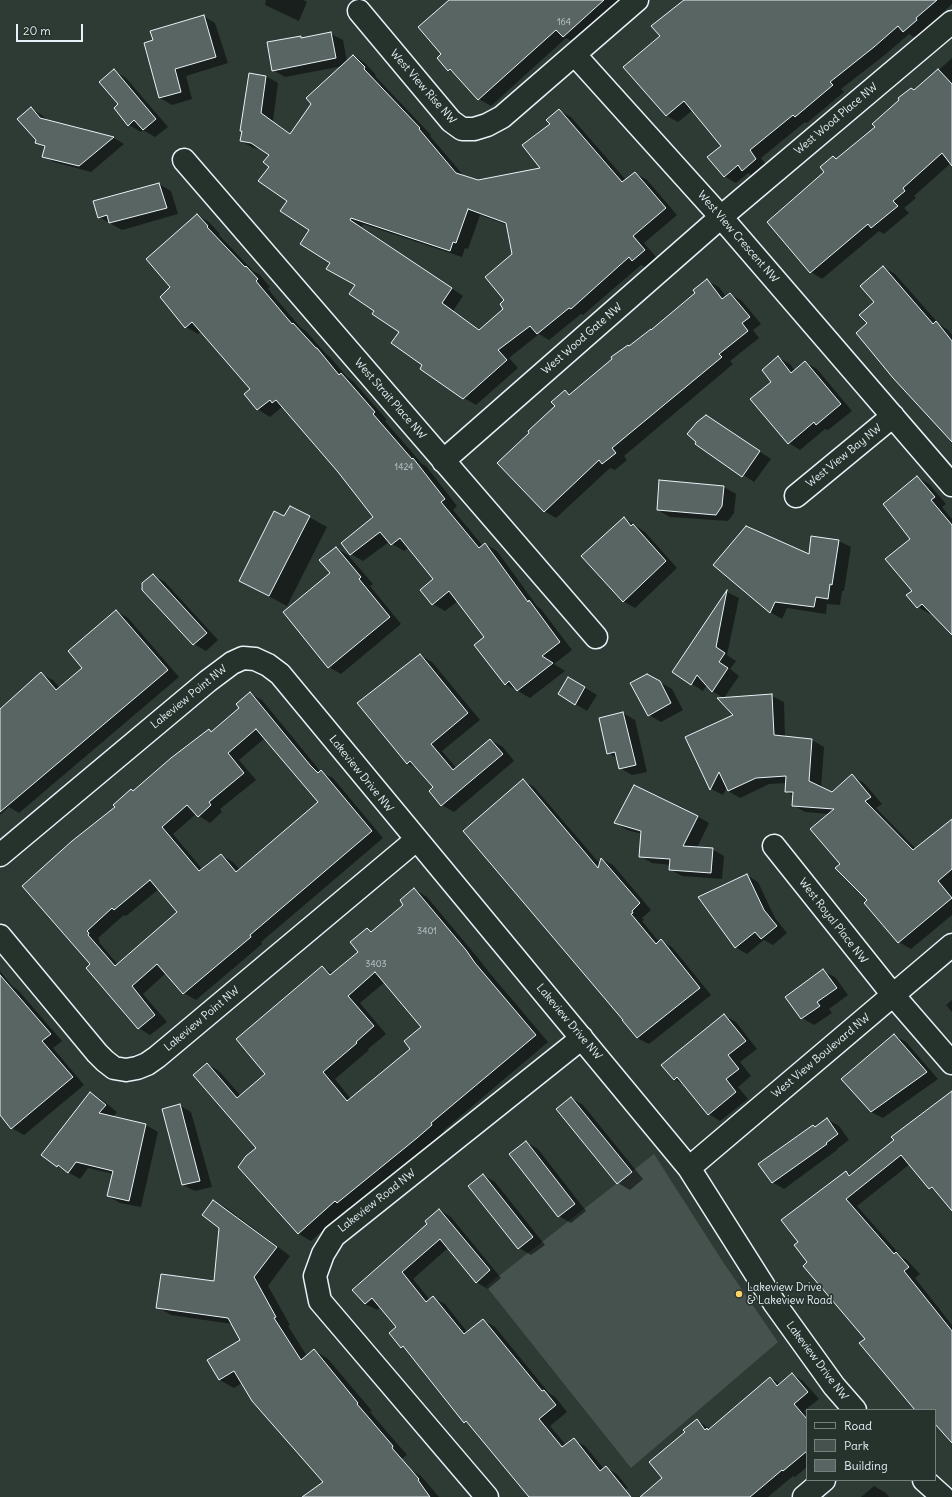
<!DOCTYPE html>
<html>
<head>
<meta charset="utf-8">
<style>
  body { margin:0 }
  #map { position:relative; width:952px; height:1497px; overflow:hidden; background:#2e3b35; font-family:Delius,sans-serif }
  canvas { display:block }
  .legend { position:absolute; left:806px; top:1409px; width:130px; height:72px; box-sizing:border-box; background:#26332d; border:1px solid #747f7e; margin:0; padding:5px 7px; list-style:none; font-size:12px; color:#e8f1f8 }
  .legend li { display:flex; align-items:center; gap:8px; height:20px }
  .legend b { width:20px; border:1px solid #747f7e }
  .scale { position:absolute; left:16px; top:24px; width:67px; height:18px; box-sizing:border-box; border:2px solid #e8f1f8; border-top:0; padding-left:5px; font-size:12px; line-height:14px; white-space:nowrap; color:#e8f1f8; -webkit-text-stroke:3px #26332d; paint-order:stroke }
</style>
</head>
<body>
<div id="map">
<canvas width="952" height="1497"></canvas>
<ul class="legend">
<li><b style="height:5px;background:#26332d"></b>Road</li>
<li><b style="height:11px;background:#45524e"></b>Park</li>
<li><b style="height:11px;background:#596563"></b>Building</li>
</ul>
<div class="scale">20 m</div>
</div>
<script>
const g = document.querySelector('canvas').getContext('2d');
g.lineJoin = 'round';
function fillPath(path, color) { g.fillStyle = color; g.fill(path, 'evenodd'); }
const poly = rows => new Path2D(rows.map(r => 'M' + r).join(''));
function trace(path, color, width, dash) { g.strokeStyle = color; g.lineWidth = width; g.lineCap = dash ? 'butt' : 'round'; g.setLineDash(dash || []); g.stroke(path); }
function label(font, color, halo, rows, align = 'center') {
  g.font = font + ' Delius,sans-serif'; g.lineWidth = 3.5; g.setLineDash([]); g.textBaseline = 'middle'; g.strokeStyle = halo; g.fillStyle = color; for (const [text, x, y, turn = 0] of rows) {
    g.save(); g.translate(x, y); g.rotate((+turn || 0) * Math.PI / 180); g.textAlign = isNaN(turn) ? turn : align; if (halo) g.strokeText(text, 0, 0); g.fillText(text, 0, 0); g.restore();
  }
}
fillPath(poly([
  [654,1154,723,1262,778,1342,631,1468,486,1286]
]), '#45524e');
fillPath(poly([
  [266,0,303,0,307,2,299,21,265,5],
  [451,0,624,0,575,43,566,38,491,106,479,99,457,75,448,70,443,54],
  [685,0,952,0,952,4,928,26,929,27,915,38,909,34,886,54,841,89,844,92,807,123,805,122,761,158,767,166,754,177,748,173,736,183,724,176,722,146,693,110,678,122,667,116,625,67,661,36],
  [203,16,215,23,228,63,186,76,192,99,172,105,160,98,145,44],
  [331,34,343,40,347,62,354,56,365,63,376,75,375,76,431,135,430,136,464,176,478,181,542,168,551,124,559,110,571,117,626,180,635,173,647,180,677,215,644,243,656,257,645,267,641,265,583,315,581,314,549,340,539,334,509,358,518,368,476,405,464,398,424,365,400,332,376,311,356,285,331,263,310,230,288,201,270,166,270,155,262,149,253,148,241,141,266,76,278,83,273,121,291,134,343,66,285,77,273,70,301,37,304,39],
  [480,215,507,225,513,254,505,309,480,330,453,311,463,296,362,227,363,224,462,257,465,248,468,249],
  [952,58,952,162,914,196,916,198,904,208,909,213,884,234,879,231,822,279,811,272,825,172,833,157,838,159,876,127],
  [114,71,126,78,168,127,155,137,143,130,141,132,129,125,120,104],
  [31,109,42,115,47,120,114,138,124,144,91,172,54,162,43,156,45,148,36,143,37,139],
  [159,184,171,191,178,214,122,230,99,217,95,202],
  [197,215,209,222,220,234,219,235,253,271,259,274,270,287,268,288,272,294,301,328,306,331,326,354,329,356,347,377,354,382,387,420,385,421,422,464,426,466,457,506,453,510,483,546,485,544,497,551,537,606,541,609,572,650,554,664,565,671,530,698,506,684,485,637,458,601,445,611,433,604,435,579,409,547,404,551,389,542,363,561,351,554,375,517,339,472,285,409,282,407,270,417,257,409,252,389,202,331,198,334,186,327,172,287],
  [883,267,895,274,939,324,948,330,952,335,952,442,869,323],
  [707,281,719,287,726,297,730,294,742,301,761,324,753,330,759,338,730,361,733,364,624,456,627,460,615,470,610,468,556,518,544,511,531,433,556,406,565,392,570,395,651,330,652,331,696,293],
  [779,358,790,364,795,371,805,362,817,369,852,411,828,430,825,429,800,450,789,443,773,382],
  [707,416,771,459,754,482,696,444],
  [917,477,929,484,946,504,942,507,952,519,952,633,932,613,930,614,918,607,907,596,913,591,911,539],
  [724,487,736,494,734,513,728,521,670,517,658,510],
  [309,517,327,527,287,606,240,581,285,518],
  [624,518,645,532,677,568,635,608,623,601],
  [839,541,851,547,844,591,842,591,840,605,827,604,826,614,787,608,782,619,770,612,715,565,809,556],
  [336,548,348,555,373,584,370,586,401,624,341,674,329,667,332,573],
  [153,575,165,582,218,640,206,651,194,644,140,586],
  [727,592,739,598,727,655,736,661,730,669,739,676,724,698,712,691,707,685,703,691,673,672],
  [721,624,716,652,714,652,719,627],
  [116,611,128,618,179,677,19,813,9,807,0,815,0,710,41,674,53,680,60,688,84,668],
  [420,655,432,662,480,720,442,751,457,769,491,740,503,747,514,761,454,812,442,805,435,787,419,770,407,763],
  [647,675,672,689,683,710,661,722,649,715],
  [569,678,597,695,587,711,559,694],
  [250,694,262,700,321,772,333,778,383,838,261,942,262,944,196,1000,184,993,166,973,143,994,167,1022,150,1035,139,1028,91,964,24,886,209,730,212,732,240,708],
  [265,738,319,802,240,870,233,862,221,855,203,870,173,834,196,814,210,823,222,812,220,809,256,780,239,760],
  [159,889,178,912,118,965,99,942,100,941,98,938,124,915,126,916],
  [772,696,784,702,785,737,812,740,824,747,821,788,833,793,852,776,864,783,882,804,876,808,916,849,952,820,952,915,911,949,899,942,866,903,868,900,841,864,829,814,805,812,793,805,793,796,786,791,786,783,769,784,740,798,728,791,727,787,723,795,711,789,686,737,734,715],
  [623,713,635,720,647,772,632,775,620,768,618,759,608,753],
  [523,781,534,787,600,864,602,859,613,865,651,910,642,918,644,920,642,921,659,942,661,941,672,947,711,995,649,1044,637,1038],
  [697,816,709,823,697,848,712,849,724,856,722,879,682,876,671,870,671,865,652,863,640,856,642,834,627,830,616,823],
  [747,875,758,882,775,918,787,933,773,945,764,940,747,954,735,947],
  [414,889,427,897,478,958,488,971,548,1042,443,1131,444,1132,350,1209,348,1208,311,1241,299,1234,239,1167,257,1148,207,1064,219,1071,241,1096,267,1075,322,967,334,974,359,952,367,929,373,932,405,905],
  [385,982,423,1027,412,1049,351,1099,335,1079,369,1050,368,1049,386,1034,360,1003],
  [0,971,13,987,18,990,62,1041,53,1048,84,1085,24,1135,12,1128,0,1097],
  [823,971,835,977,848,995,829,1009,832,1013,814,1025,802,1018,786,997],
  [952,1000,952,1012,946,1005],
  [724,1015,736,1022,757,1049,740,1062,751,1076,738,1087,748,1099,720,1121,709,1114,686,1086,674,1079],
  [894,1035,906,1042,938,1079,883,1118,871,1112],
  [91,1094,102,1100,117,1112,113,1117,146,1125,158,1132,141,1207,120,1203,108,1196,113,1174,88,1168,80,1179,57,1166],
  [952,1097,952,1209,937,1192,930,1188,910,1164,857,1206,902,1257,907,1260,920,1274,915,1278,952,1325,952,1443,935,1423,935,1410,924,1410,808,1263,799,1242,846,1172,851,1175],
  [571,1098,583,1105,643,1179,630,1190,618,1183],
  [179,1105,191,1112,212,1187,195,1191,183,1185],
  [827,1119,839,1126,849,1140,837,1149,837,1150,784,1189,772,1182,813,1126,816,1127],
  [526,1142,538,1149,586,1211,571,1223,559,1216],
  [483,1175,495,1182,545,1245,531,1255,519,1248,469,1187],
  [214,1201,228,1209,290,1256,268,1286,290,1325,288,1326,307,1356,314,1350,328,1359,372,1411,370,1412,407,1455,349,1497,343,1497,242,1383,234,1388,220,1380,208,1360,241,1340,232,1324,171,1315,157,1307,215,1283,220,1228],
  [440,1210,451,1217,501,1278,488,1289,476,1282,448,1248,413,1279,430,1300,434,1298,445,1304,468,1333,483,1320,495,1327,549,1393,556,1398,567,1412,550,1426,566,1445,574,1440,585,1446,604,1469,606,1468,617,1474,628,1488,617,1497,529,1497,472,1426,465,1422,406,1349,402,1347,397,1327,381,1307,377,1310,365,1304],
  [792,1374,803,1381,819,1399,804,1411,807,1414,807,1467,795,1477,793,1476,768,1497,641,1497,663,1478,686,1432,697,1420,710,1429,770,1378,781,1384],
  [409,1469,421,1476,439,1497,376,1497],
  [874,1486,886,1493,889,1497,861,1497]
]), '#0007');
const building = poly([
  [449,0,604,0,563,37,556,30,478,100,450,69,448,71,437,58,441,54,418,27,449,0],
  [684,0,937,0,916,18,917,20,903,32,898,26,874,47,830,82,833,85,795,117,793,115,750,150,756,159,742,171,738,165,724,177,707,157,721,146,684,101,666,116,623,67,660,36,651,26,684,0],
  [204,15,216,57,175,69,181,92,159,98,144,43,153,40,150,31,204,15],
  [331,32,336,58,272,71,267,42,301,36,301,38,331,32],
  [353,55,365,67,364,69,420,128,419,129,456,173,478,180,540,168,522,145,550,124,546,120,559,109,622,182,635,172,666,208,633,236,645,250,632,261,629,257,571,309,569,308,537,334,530,326,498,350,507,360,463,399,420,369,422,365,391,343,399,332,372,314,374,311,349,294,355,285,326,269,330,263,300,244,309,230,280,211,287,201,258,181,269,167,263,162,269,155,251,143,240,141,242,131,240,131,249,73,266,76,261,113,290,134,311,104,306,98,353,55],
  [468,209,506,223,512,254,485,277,504,300,500,304,503,309,479,330,442,303,452,288,350,220,351,218,450,251,453,242,456,243,468,209],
  [114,69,156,119,143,130,134,120,128,126,114,108,118,104,99,82,114,69],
  [938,69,952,84,952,166,942,153,903,188,905,191,893,201,898,206,871,228,868,224,810,273,767,222,824,172,820,167,833,156,836,159,875,127,872,124,899,100,898,98,911,88,914,90,938,69],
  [31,107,40,118,114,137,79,166,42,157,45,146,35,143,36,140,17,119,31,107],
  [159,183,167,208,109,223,107,215,98,218,93,201,159,183],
  [197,214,208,226,207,227,245,267,246,266,258,279,256,281,260,286,292,324,293,323,316,348,317,348,339,375,341,373,375,412,373,414,412,459,413,458,445,499,441,502,479,548,485,543,528,602,529,600,560,642,542,656,553,663,517,691,509,681,505,685,474,645,484,637,449,591,432,605,420,590,433,579,400,538,391,545,380,532,350,555,341,543,373,517,338,472,276,400,272,403,270,400,257,410,244,394,250,389,192,322,185,328,160,297,170,287,146,259,197,214],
  [883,266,933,324,936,321,952,341,952,442,893,378,856,333,867,323,859,315,874,302,860,286,883,266],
  [707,279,722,299,730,293,750,317,742,323,748,331,719,354,722,357,612,448,616,453,602,464,599,460,544,512,497,463,529,433,528,431,555,406,551,402,565,390,569,395,612,359,611,357,628,345,629,346,651,329,651,330,695,293,693,290,707,279],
  [778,356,791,373,805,361,841,404,816,425,814,422,788,444,750,399,771,382,762,370,778,356],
  [706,415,760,451,742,477,695,444,696,442,687,434,697,422,706,415],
  [917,476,935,497,931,500,952,525,952,635,922,604,917,608,906,595,912,591,885,559,910,539,883,504,917,476],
  [659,480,724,486,722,506,716,515,657,510,659,480],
  [290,506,310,516,269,596,239,581,274,511,284,516,290,506],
  [624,517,631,526,633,524,666,561,623,602,581,556,624,517],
  [746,526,809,554,811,536,839,540,832,585,830,584,828,599,816,597,814,607,775,602,770,613,713,565,746,526],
  [336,547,361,577,359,579,390,617,328,668,283,612,330,573,319,560,336,547],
  [153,574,207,633,193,645,142,590,142,583,153,574],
  [727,590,716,647,725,653,719,662,728,668,712,692,697,675,691,685,672,672,727,590],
  [116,610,168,670,0,812,0,709,41,672,56,690,82,668,68,651,116,610],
  [420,654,468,713,431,744,453,770,490,739,503,754,441,806,429,791,433,787,410,761,407,764,357,703,420,654],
  [647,674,660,681,671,703,648,716,630,683,647,674],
  [568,677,585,687,575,705,558,694,568,677],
  [250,692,310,765,318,773,321,770,372,831,250,935,251,937,183,994,157,964,132,986,155,1015,138,1029,86,968,90,964,22,886,72,841,115,807,113,805,131,789,133,791,171,758,209,729,211,732,239,708,236,704,250,692],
  [256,729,318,802,236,872,221,854,199,871,162,827,187,805,198,817,211,805,209,802,244,773,228,753,256,729],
  [150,880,177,912,115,966,88,935,89,933,87,931,112,908,114,910,150,880],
  [772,694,774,735,812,739,809,781,832,792,852,774,871,797,865,801,913,850,952,819,952,869,938,881,952,898,898,943,864,903,867,900,835,868,840,864,810,829,834,809,792,806,793,792,785,792,786,776,756,778,728,791,719,772,710,790,685,737,733,715,717,698,772,694],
  [623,712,636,765,619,769,615,752,607,754,599,718,623,712],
  [523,779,598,868,601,858,640,903,632,911,633,913,631,914,656,944,661,939,700,988,637,1038,622,1020,623,1020,463,831,523,779],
  [634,785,698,816,683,846,713,848,711,873,669,870,670,859,639,857,641,831,614,823,634,785],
  [747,874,764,910,777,926,761,939,755,932,735,948,698,897,747,874],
  [414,888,466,950,475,963,536,1035,431,1123,432,1125,417,1138,337,1203,335,1201,298,1234,238,1167,246,1156,256,1148,193,1075,207,1063,237,1098,265,1074,236,1039,322,966,330,975,358,952,350,942,367,928,371,932,403,905,400,900,414,888],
  [375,972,421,1027,404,1041,410,1049,347,1101,323,1072,357,1043,356,1042,374,1026,348,996,375,972],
  [823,969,837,988,817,1002,820,1006,801,1019,785,997,823,969],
  [0,975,51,1034,42,1041,73,1077,11,1129,0,1115,0,975],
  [724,1014,746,1041,728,1055,739,1069,726,1079,736,1092,708,1115,677,1077,674,1080,661,1065,724,1014],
  [894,1034,927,1072,871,1112,841,1079,894,1034],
  [952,1091,952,1211,932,1187,929,1189,901,1155,846,1199,894,1254,896,1252,909,1267,904,1271,952,1331,952,1443,935,1424,935,1410,915,1410,859,1343,865,1339,803,1266,807,1262,794,1245,798,1242,781,1220,846,1171,849,1176,894,1140,891,1137,952,1091],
  [90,1092,106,1105,99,1113,146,1124,129,1201,107,1196,113,1171,76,1162,68,1173,58,1165,57,1167,41,1155,90,1092],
  [571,1097,632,1172,617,1184,556,1109,571,1097],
  [180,1104,200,1181,182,1185,162,1109,180,1104],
  [827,1118,838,1134,826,1143,827,1144,772,1183,758,1164,813,1125,815,1127,827,1118],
  [526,1141,575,1204,558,1217,509,1154,526,1141],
  [483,1174,533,1237,518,1249,468,1186,483,1174],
  [213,1200,277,1247,254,1277,276,1317,274,1318,301,1360,314,1349,358,1403,357,1404,393,1446,392,1448,419,1479,418,1480,430,1497,302,1497,323,1482,252,1401,234,1371,219,1380,207,1360,240,1340,228,1318,156,1308,161,1274,214,1281,219,1228,202,1215,213,1200],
  [439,1209,490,1270,476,1283,440,1239,402,1272,426,1302,433,1296,464,1334,483,1319,542,1391,544,1390,556,1405,539,1419,562,1447,574,1438,600,1471,606,1466,631,1497,529,1497,466,1421,464,1423,403,1346,401,1348,389,1333,396,1327,372,1298,365,1304,352,1290,427,1224,425,1221,439,1209],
  [792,1373,808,1392,794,1404,807,1419,807,1451,783,1471,782,1470,750,1497,640,1497,662,1478,649,1462,685,1432,683,1430,697,1419,705,1430,707,1428,708,1430,770,1377,777,1386,792,1373]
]);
fillPath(building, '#596563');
trace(building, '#e8f1f8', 1);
const minor = poly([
  [359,11,451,121,462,129,474,129,487,125,502,117,637,0],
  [575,55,721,217,952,485],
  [184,160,596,637],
  [443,461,721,217,952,22],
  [796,496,893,416],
  [774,846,893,995,952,1063],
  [0,855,208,681,232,663,243,658,255,659,268,665,280,674,689,1168,775,1304,834,1386,855,1410],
  [0,936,97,1053,105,1061,114,1068,126,1070,137,1068,147,1064,157,1057,416,840],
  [689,1168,952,945],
  [924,1480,943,1497],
  [487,1497,320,1301,315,1276,323,1254,334,1236,582,1038],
  [804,1497,824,1480]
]);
trace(minor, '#e8f1f8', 25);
trace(minor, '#26332d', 22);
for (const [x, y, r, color] of [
  [739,1294,4,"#ffd166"]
]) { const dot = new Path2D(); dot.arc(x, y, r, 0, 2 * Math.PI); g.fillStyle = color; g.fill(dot); trace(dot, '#26332d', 1.5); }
label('9px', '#c4ced3', null, [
  ["164",564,22],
  ["1424",404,467],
  ["3401",427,931],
  ["3403",376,964]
]);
label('11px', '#e8f1f8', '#26332d', [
  ["West View Rise NW",423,87,49],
  ["West Wood Place NW",836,119,-40],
  ["West View Crescent NW",738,237,49],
  ["West Wood Gate NW",582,339,-41],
  ["West Strait Place NW",390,399,49],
  ["West View Bay NW",844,456,-39],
  ["Lakeview Point NW",189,697,-39],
  ["Lakeview Drive NW",361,774,51],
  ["West Royal Place NW",833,921,52],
  ["Lakeview Point NW",202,1019,-40],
  ["Lakeview Drive NW",569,1022,50],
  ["West View Boulevard NW",821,1056,-40],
  ["Lakeview Road NW",377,1201,-38],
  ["Lakeview Drive NW",817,1361,53]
]);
label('11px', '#e8f1f8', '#26332d', [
  ["Lakeview Drive",747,1288],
  ["& Lakeview Road",747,1301]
], 'left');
</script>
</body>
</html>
